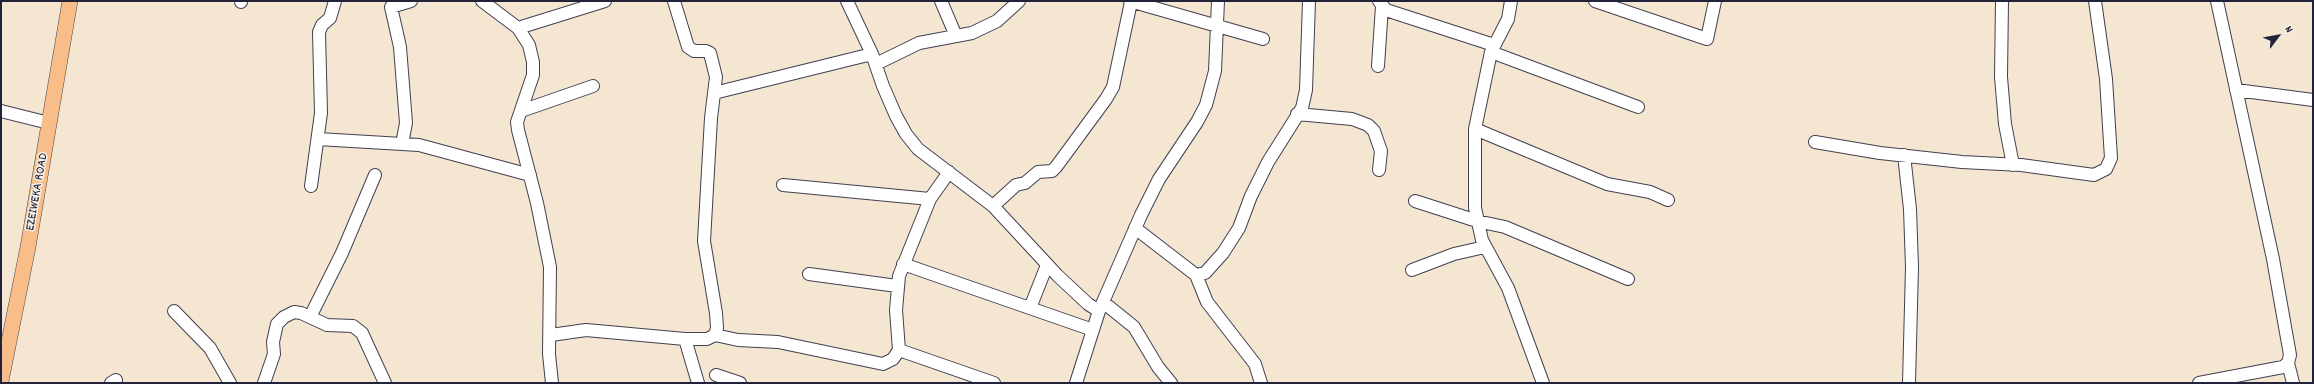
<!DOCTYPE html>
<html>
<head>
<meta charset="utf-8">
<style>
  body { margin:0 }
  #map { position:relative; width:2314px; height:384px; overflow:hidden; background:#f4e6d0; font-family:Dekko,sans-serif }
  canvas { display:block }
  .frame { position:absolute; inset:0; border:2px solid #22223b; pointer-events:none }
  .north { position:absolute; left:2258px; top:16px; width:40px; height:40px; -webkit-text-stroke:3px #f7f3e8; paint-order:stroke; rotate:58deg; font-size:11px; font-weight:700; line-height:16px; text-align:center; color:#22223b }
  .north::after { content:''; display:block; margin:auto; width:14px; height:18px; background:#22223b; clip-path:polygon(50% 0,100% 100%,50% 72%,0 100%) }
</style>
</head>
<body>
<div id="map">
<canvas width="2314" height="384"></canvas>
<div class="frame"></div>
<div class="north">N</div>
</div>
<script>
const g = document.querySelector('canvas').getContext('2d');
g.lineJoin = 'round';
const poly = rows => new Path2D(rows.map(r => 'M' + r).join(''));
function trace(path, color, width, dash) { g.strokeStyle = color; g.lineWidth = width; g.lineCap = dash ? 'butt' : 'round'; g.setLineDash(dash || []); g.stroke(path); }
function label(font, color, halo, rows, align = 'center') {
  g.font = font + ' Dekko,sans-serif'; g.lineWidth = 3; g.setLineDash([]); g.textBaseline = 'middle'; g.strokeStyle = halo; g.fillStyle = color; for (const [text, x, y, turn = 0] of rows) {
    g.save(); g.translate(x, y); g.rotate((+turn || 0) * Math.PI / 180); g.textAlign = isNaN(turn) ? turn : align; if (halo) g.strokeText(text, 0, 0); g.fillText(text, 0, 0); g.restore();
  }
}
const minor = poly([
  [482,1,518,28,529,45,533,62,533,75,517,122,518,130,537,203,550,267,549,354,552,383],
  [847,1,872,54,883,86,896,116,906,134,918,149,993,206,1057,275,1088,304,1099,311],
  [941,1,956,36],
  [1130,1,1263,39],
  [1379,1,1386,10,1494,45],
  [1511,1,1508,19,1491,52,1475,129,1475,208,1482,240,1508,288,1543,383],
  [1595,1,1707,39,1715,1],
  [2002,1,2001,77,2005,124,2013,165],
  [241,2,241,1],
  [518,28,605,1],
  [1491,52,1638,107],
  [876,64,919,43,972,33,997,21,1019,1],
  [1378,66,1382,6],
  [2236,90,2313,100],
  [714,93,872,54],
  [1,111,49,123],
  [521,111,593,86],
  [1297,114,1352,119,1368,125,1374,131,1381,151,1379,170],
  [1475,129,1607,184,1650,192,1668,200],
  [318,139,419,145,530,175],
  [1815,142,1880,153,1962,162,2021,165,2094,175,2106,169,2111,158,2106,79,2095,1],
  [402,144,406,123,400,47,391,7,411,1],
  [1904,155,1910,209,1912,267,1909,383],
  [783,185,930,199],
  [311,186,321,113,319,32,322,25,330,18,335,1],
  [1415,201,1477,221,1505,227,1628,279],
  [993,206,1016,185,1025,183,1038,172,1052,171,1056,167,1106,99,1113,87,1131,2],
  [1135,228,1196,275,1205,273,1223,253,1239,228,1251,196,1268,162,1302,108,1306,90,1309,1],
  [903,264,1093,330],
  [1412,270,1454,254,1485,247],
  [809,274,897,286],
  [1196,275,1207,302,1255,364,1261,383],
  [1103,302,1134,327,1158,367,1171,383],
  [1030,308,1047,265],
  [174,311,210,348,230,383],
  [310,317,342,253,375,175],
  [551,335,586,330,685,339,707,339,715,335,717,328,716,313,704,241,711,118,716,77,710,53,706,51,694,51,688,47,674,1],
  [715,335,738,340,778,342,883,364,893,359,899,350,896,310,899,276,930,199,949,172],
  [685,339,698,383],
  [899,350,994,383],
  [2288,363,2293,383],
  [716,375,740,383],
  [111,383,116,380],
  [264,383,274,354,273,342,277,324,284,317,294,312,301,313,327,325,353,326,362,333,385,383],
  [1076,383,1099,311,1141,215,1159,179,1197,122,1206,105,1215,71,1218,1],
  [2199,383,2283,367,2288,363,2290,355,2273,259,2217,1]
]);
const major = poly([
  [1,381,28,247,70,1]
]);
trace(minor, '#423f51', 14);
trace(major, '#423f51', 16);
trace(minor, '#fff', 12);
trace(major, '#f8bd89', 15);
label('13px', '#22223b', '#f7f3e8', [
  ["EZEIWEKA ROAD",38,192,-80]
]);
</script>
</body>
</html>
